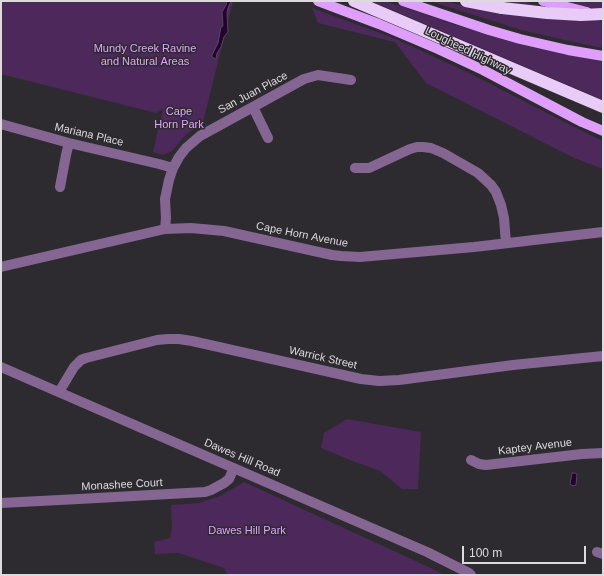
<!DOCTYPE html>
<html>
<head>
<meta charset="utf-8">
<style>
  body { margin:0 }
  #map { position:relative; width:604px; height:576px; overflow:hidden; background:#2e2b30; font-family:Arial,sans-serif }
  canvas { display:block }
  .frame { position:absolute; inset:0; border:2px solid #dcdadd; pointer-events:none }
  .scale { position:absolute; left:462px; top:546px; width:124px; height:18px; box-sizing:border-box; border:2px solid #dcdadd; border-top:0; padding-left:5px; font-size:12px; line-height:14px; white-space:nowrap; color:#dcdadd; -webkit-text-stroke:3px #2e2b30; paint-order:stroke }
</style>
</head>
<body>
<div id="map">
<canvas width="604" height="576"></canvas>
<div class="frame"></div>
<div class="scale">100 m</div>
</div>
<script>
const g = document.querySelector('canvas').getContext('2d');
g.lineJoin = 'round';
function fillPath(path, color) { g.fillStyle = color; g.fill(path, 'evenodd'); }
const poly = rows => new Path2D(rows.map(r => 'M' + r).join(''));
function trace(path, color, width, dash) { g.strokeStyle = color; g.lineWidth = width; g.lineCap = dash ? 'butt' : 'round'; g.setLineDash(dash || []); g.stroke(path); }
function label(font, color, halo, rows, align = 'center') {
  g.font = font + ' Arial,sans-serif'; g.lineWidth = 3; g.setLineDash([]); g.textBaseline = 'middle'; g.strokeStyle = halo; g.fillStyle = color; for (const [text, x, y, turn = 0] of rows) {
    g.save(); g.translate(x, y); g.rotate((+turn || 0) * Math.PI / 180); g.textAlign = isNaN(turn) ? turn : align; if (halo) g.strokeText(text, 0, 0); g.fillText(text, 0, 0); g.restore();
  }
}
fillPath(poly([
  [1,1,233,1,203,122,188,133,181,140,172,151,163,155,153,152,163,109,156,113,1,74],
  [371,1,385,1,459,26,522,45,603,62,603,100],
  [430,1,444,1,502,15,505,1,521,1,603,22,603,48,569,41,521,30],
  [562,1,603,1,603,11,584,6],
  [312,8,396,39,471,74,572,126,603,141,603,169,574,158,426,83,395,42,318,23],
  [347,419,421,432,418,489,402,489,380,471,350,460,321,448,324,433],
  [244,482,435,570,444,575,227,575,224,568,178,553,155,554,154,542,170,538,172,528,171,505,199,503,220,496]
]), '#4c285b');
const water = poly([
  [227,1,231,1,228,8,227,13,228,32,224,37,221,47,217,53,216,59,212,57,212,55,218,43,221,27,223,26,222,12,226,5,227,1],
  [572,473,575,473,577,474,576,485,573,486,570,484,572,473]
]);
fillPath(water, '#22032e');
trace(water, '#5a4462', 1);
trace(poly([
  [253,107,268,138],
  [1,124,69,143,159,164,173,168],
  [355,168,369,168,410,149,417,147,423,147,431,148,443,153,478,173,491,185,496,192,501,205,504,218,506,243],
  [60,187,66,155,69,143],
  [165,229,166,218,165,199,169,180,173,168,179,157,186,148,200,136,304,79,318,75,351,80],
  [1,267,165,229,191,228,224,231,332,255,341,256,360,257,474,247,603,232],
  [1,367,427,552,469,573,471,575],
  [59,392,74,367,81,360,86,358,157,340,168,339,179,339,192,341,361,379,379,381,399,380,513,365,603,356],
  [471,460,479,464,486,465,582,454,603,453],
  [1,503,79,499,205,492,211,490,224,483,229,479,234,468],
  [597,552,603,554]
]), '#856693', 10);
trace(poly([
  [318,1,379,24,438,49,483,70,582,122,603,131],
  [403,1,489,30,520,39,568,50,603,56],
  [543,1,587,12]
]), '#de9efa', 10);
trace(poly([
  [354,1,603,107],
  [466,1,502,8]
]), '#e9cbf7', 12);
trace(poly([
  [502,8,547,13,581,15,603,14]
]), '#e9cbf7', 12);
label('11px', '#e1a4fd', '#2e2b30', [
  ["Mundy Creek Ravine",145,49],
  ["and Natural Areas",145,62],
  ["Cape",179,112],
  ["Horn Park",179,125],
  ["Dawes Hill Park",247,531]
]);
label('11px', '#dcdadd', '#2e2b30', [
  ["Lougheed Highway",468,51,26],
  ["San Juan Place",253,93,-28],
  ["Mariana Place",89,135,13],
  ["Cape Horn Avenue",302,235,11],
  ["Warrick Street",323,358,13],
  ["Kaptey Avenue",535,447,-7],
  ["Dawes Hill Road",242,458,23],
  ["Monashee Court",122,485,-3]
]);
</script>
</body>
</html>
